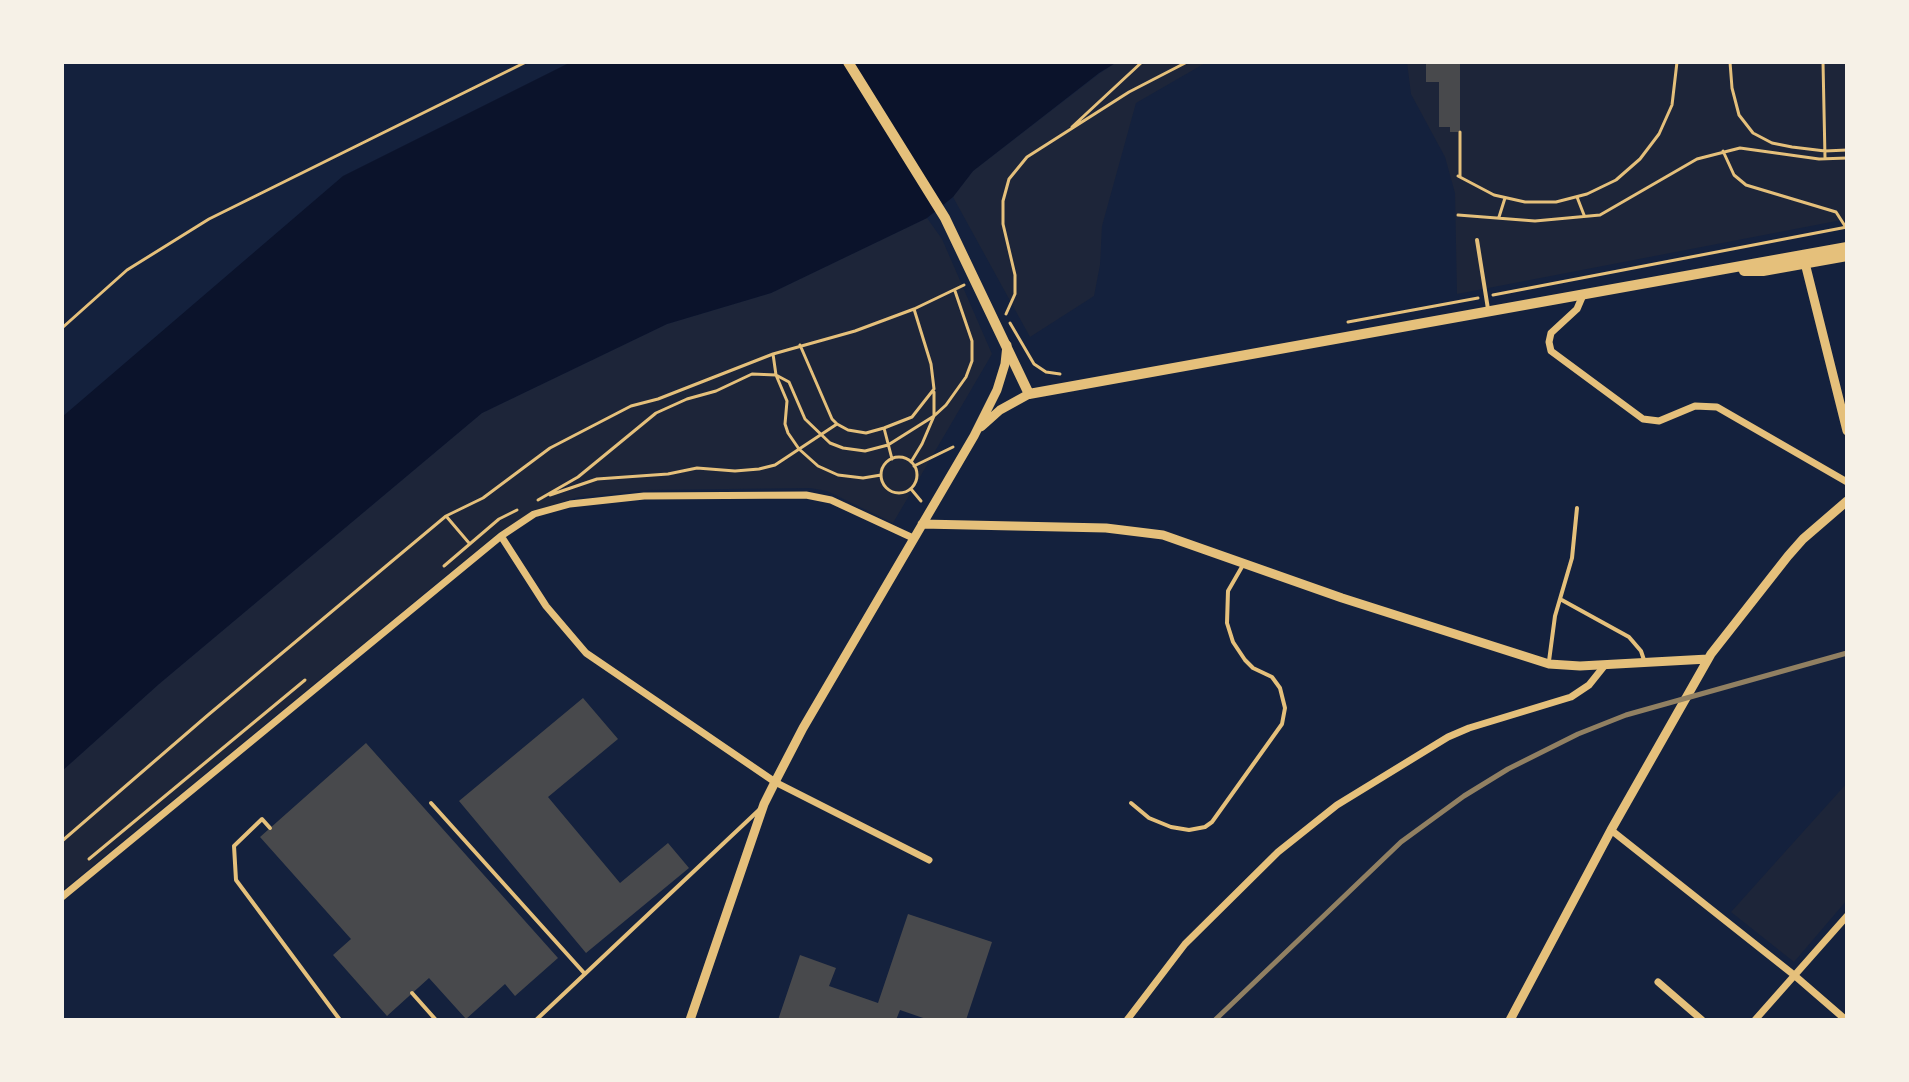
<!DOCTYPE html>
<html>
<head>
<meta charset="utf-8">
<style>
  body { margin:0 }
  #map { position:relative; width:1909px; height:1082px; overflow:hidden; background:#14213d; font-family:"Alegreya Sans",sans-serif }
  canvas { display:block }
  .frame { position:absolute; inset:0; border:64px solid #f6f1e7; pointer-events:none }
</style>
</head>
<body>
<div id="map">
<canvas width="1909" height="1082"></canvas>
<div class="frame"></div>
</div>
<script>
const g = document.querySelector('canvas').getContext('2d');
g.lineJoin = 'round';
function fillPath(path, color) { g.fillStyle = color; g.fill(path, 'evenodd'); }
const poly = rows => new Path2D(rows.map(r => 'M' + r).join(''));
function trace(path, color, width, dash) { g.strokeStyle = color; g.lineWidth = width; g.lineCap = dash ? 'butt' : 'round'; g.setLineDash(dash || []); g.stroke(path); }
fillPath(poly([
  [1117,62,1207,62,1136,103,1102,226,1100,265,1094,296,1030,337,953,197,973,171,1100,73],
  [1407,62,1847,62,1847,219,1457,294,1455,193,1445,157,1411,94],
  [927,218,942,239,992,354,893,523,827,491,810,488,648,490,578,497,532,512,498,533,62,891,62,771,159,684,482,413,667,324,771,293],
  [1847,783,1847,900,1794,962,1731,912]
]), '#1d2539');
fillPath(poly([
  [571,62,1117,62,1099,73,973,171,953,197,927,218,771,293,667,324,482,413,159,684,62,771,62,417,343,176]
]), '#0b132b');
fillPath(poly([
  [1426,62,1460,62,1460,132,1450,132,1450,127,1439,127,1439,82,1426,82],
  [583,698,618,739,548,797,620,883,668,843,689,868,586,953,459,801],
  [366,743,558,958,515,996,505,984,466,1019,429,978,387,1016,333,955,351,939,260,837],
  [908,914,992,942,966,1020,929,1020,900,1010,896,1020,778,1020,800,955,836,968,829,986,878,1003]
]), '#48494c');
trace(poly([
  [1730,62,1732,88,1739,115,1753,133,1772,143,1792,147,1825,151,1847,150],
  [1823,62,1825,158],
  [1072,127,1142,62],
  [1460,132,1460,176],
  [1723,151,1734,175,1746,185,1836,212,1845,226],
  [1458,176,1494,195,1525,202,1556,202,1587,194,1616,180,1640,159,1659,134,1672,105,1677,62],
  [1577,197,1584,215],
  [1458,215,1535,221,1600,215,1697,159,1740,148,1819,159,1847,158],
  [1499,217,1505,198],
  [1493,295,1847,227],
  [1006,314,1015,294,1015,275,1003,224,1003,201,1009,179,1027,157,1129,92,1187,62],
  [1348,322,1478,298],
  [1010,323,1034,364,1046,372,1060,374],
  [62,328,127,270,209,219,526,62],
  [800,345,832,419,837,424,848,430,866,433,884,428,912,417,934,389,931,364,914,309],
  [773,354,855,331,914,309,964,285],
  [884,428,892,459],
  '881 475a18 18 0 1 1 36 0a18 18 0 1 1-36 0Z',
  [911,462,922,444,934,416,934,392],
  [914,466,953,447],
  [911,489,921,501],
  [550,495,597,479,668,474,697,468,735,471,759,469,775,465,837,424],
  [538,500,578,477,656,413,687,399,716,391,752,374,776,375,789,382,805,419,830,443,843,448,865,451,888,445,934,416,946,405,966,377,972,361,972,341,955,291],
  [446,516,469,543],
  [444,566,499,519,517,510],
  [62,841,208,715,446,516,483,498,550,448,631,406,658,399,773,354,776,375,787,401,785,424,788,433,799,449,818,466,838,475,863,478,881,475],
  [89,859,305,680]
]), '#e5c07b', 3);
trace(poly([
  [1477,240,1488,309],
  [1560,599,1629,637,1641,651,1644,660],
  [1549,661,1555,616,1572,558,1577,508],
  [431,803,585,974],
  [1131,803,1149,818,1171,827,1189,830,1205,827,1212,822,1282,724,1285,708,1280,688,1272,677,1253,668,1245,660,1233,642,1227,623,1228,591,1243,565],
  [270,828,262,819,234,846,236,880,340,1020],
  [412,993,436,1020],
  [536,1020,760,809]
]), '#e5c07b', 4);
trace(poly([
  [1583,295,1577,309,1551,333,1549,342,1551,351,1643,419,1659,421,1695,406,1717,407,1847,482],
  [501,536,546,606,586,653,775,782,929,860],
  [1611,830,1794,975,1846,1020],
  [62,897,501,536,534,514,570,504,644,496,806,495,831,500,913,538],
  [1658,982,1702,1020],
  [1127,1020,1185,944,1278,852,1337,805,1448,737,1469,728,1571,697,1589,685,1605,665],
  [1755,1020,1847,916]
]), '#e5c07b', 7);
trace(poly([
  [1805,263,1847,431],
  [981,427,1000,410,1029,394],
  [922,524,1106,528,1163,535,1342,598,1549,664,1580,666,1708,659],
  [690,1020,764,804,775,782,803,728,974,436,997,390,1005,364,1007,345],
  [1510,1020,1611,830,1711,654,1788,556,1803,539,1847,501]
]), '#e5c07b', 9);
trace(poly([
  [848,62,945,218,1029,394,1847,247],
  [1744,271,1763,271,1847,256]
]), '#e5c07b', 10);
trace(poly([
  [1215,1020,1401,842,1464,796,1508,769,1578,734,1626,715,1847,653]
]), '#918062', 5);
</script>
</body>
</html>
